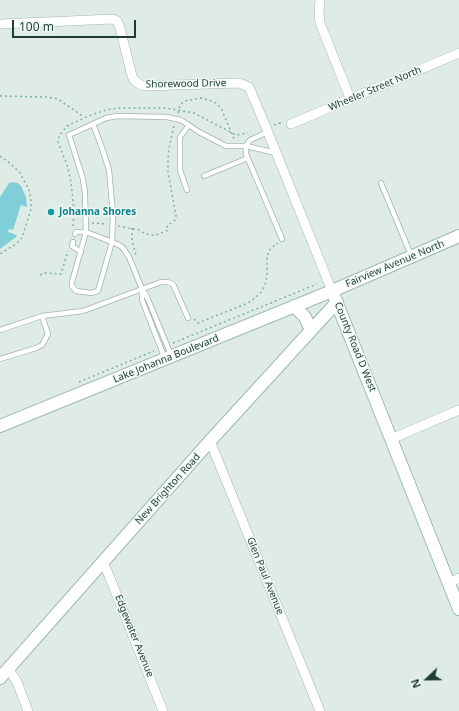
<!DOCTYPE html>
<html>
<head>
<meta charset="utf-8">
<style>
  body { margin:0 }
  #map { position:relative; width:459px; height:711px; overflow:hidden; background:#dfece6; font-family:"Noto Sans",sans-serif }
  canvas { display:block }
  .north { position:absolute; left:407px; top:659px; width:40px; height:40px; -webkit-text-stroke:3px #f0f8f4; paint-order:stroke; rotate:248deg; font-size:11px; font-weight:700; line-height:16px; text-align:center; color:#1e3e34 }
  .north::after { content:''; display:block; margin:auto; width:14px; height:18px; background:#1e3e34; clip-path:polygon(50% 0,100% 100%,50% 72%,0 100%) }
  .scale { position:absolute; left:12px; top:20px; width:124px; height:18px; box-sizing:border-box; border:2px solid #1e3e34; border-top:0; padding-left:5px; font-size:12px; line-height:14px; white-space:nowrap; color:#1e3e34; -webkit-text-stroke:3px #f0f8f4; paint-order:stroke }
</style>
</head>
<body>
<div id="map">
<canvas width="459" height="711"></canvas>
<div class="north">N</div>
<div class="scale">100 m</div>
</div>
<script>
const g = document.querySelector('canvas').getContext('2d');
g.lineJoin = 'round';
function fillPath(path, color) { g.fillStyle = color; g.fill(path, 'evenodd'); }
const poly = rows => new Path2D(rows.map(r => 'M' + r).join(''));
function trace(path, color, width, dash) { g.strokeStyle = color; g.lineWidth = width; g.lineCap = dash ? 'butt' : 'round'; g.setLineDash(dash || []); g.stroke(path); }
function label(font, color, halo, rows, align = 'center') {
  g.font = font + ' "Noto Sans",sans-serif'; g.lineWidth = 3; g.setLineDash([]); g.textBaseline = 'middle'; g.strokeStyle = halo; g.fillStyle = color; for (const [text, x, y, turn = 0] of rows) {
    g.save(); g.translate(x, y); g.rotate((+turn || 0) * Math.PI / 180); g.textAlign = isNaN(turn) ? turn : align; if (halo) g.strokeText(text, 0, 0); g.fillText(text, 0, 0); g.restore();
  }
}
fillPath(poly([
  [13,182,18,183,21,186,26,197,27,207,21,205,13,230,9,229,8,232,17,235,16,237,0,249,0,197,9,183]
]), '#80ced8');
const lane = poly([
  [93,124,106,118,117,116,167,117,181,120,199,132,226,146,246,146,276,153],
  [268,132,250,140,246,146,246,154,282,239],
  [204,176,248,158],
  [381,183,411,255],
  [187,190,180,170,180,137,189,125],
  [75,234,76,232,86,232,85,194,83,179,69,135,93,124,102,148,109,170,113,214,112,242,98,291,91,293,76,291,72,286,72,282,86,232,112,242,119,245,123,248,129,257,142,289,147,297,171,355],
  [73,242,72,246,81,252],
  [142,289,142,300,165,359],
  [0,330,42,316,83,311,161,282,167,282,173,284,188,318],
  [0,359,36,348,42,345,48,334,42,316]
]);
const street = poly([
  [320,0,319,12,320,23,350,98],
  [0,24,113,19,117,21,120,28,132,76,134,80,141,85,145,86,239,83,249,87,265,125,332,291],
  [291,124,459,53],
  [391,439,459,410],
  [210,441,320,711],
  [103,562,110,578,163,711],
  [449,583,459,578],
  [8,668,17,682,28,711]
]);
const secondary = poly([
  [334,296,459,609],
  [294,306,305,317,311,330],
  [0,426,332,291,459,236],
  [0,678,210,441,337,302]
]);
trace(lane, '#a1b4ad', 6);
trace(street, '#a1b4ad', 10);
trace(secondary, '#9cb9ae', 14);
trace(poly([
  [0,96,47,97,58,99,84,117],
  [178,113,180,105,185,101,201,98,209,100,216,103,222,110,234,139],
  [274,125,283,122],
  [0,156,11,164,20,173,29,190,31,199,31,209,22,238,16,244,0,254],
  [92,223,106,224],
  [73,226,74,211,71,182,67,165,58,142,59,136,67,126,91,115,106,110,119,108,166,108,194,113,236,135,248,133],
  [118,226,139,230,144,233,151,235,156,235,168,230,167,226,175,220,176,216,168,172,168,159,169,148,174,125],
  [132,228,132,241,136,255],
  [40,275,45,273,61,274,68,251],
  [194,319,198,323,248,303,255,298,262,291,265,284,267,276,267,256,271,248,277,244,277,243],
  [173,343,317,284],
  [79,382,154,351]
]), '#7cb3a0', 1.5, [2, 3]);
trace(lane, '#fff', 4.5);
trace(street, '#fff', 9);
trace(secondary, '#fff', 12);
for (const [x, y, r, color] of [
  [51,212,4,"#0f9aa8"]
]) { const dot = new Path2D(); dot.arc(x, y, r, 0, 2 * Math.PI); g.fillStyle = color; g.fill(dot); trace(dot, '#f0f8f4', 1.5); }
label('10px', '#1e3e34', '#f0f8f4', [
  ["Shorewood Drive",186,84,-1],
  ["Wheeler Street North",375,89,-23],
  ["Fairview Avenue North",395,264,-23],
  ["County Road D West",355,347,68],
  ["Lake Johanna Boulevard",166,359,-22],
  ["New Brighton Road",168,489,-48],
  ["Glen Paul Avenue",265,576,68],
  ["Edgewater Avenue",134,636,68]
]);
label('bold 10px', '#0d838f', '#f0f8f4', [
  ["Johanna Shores",59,212]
], 'left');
</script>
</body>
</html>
